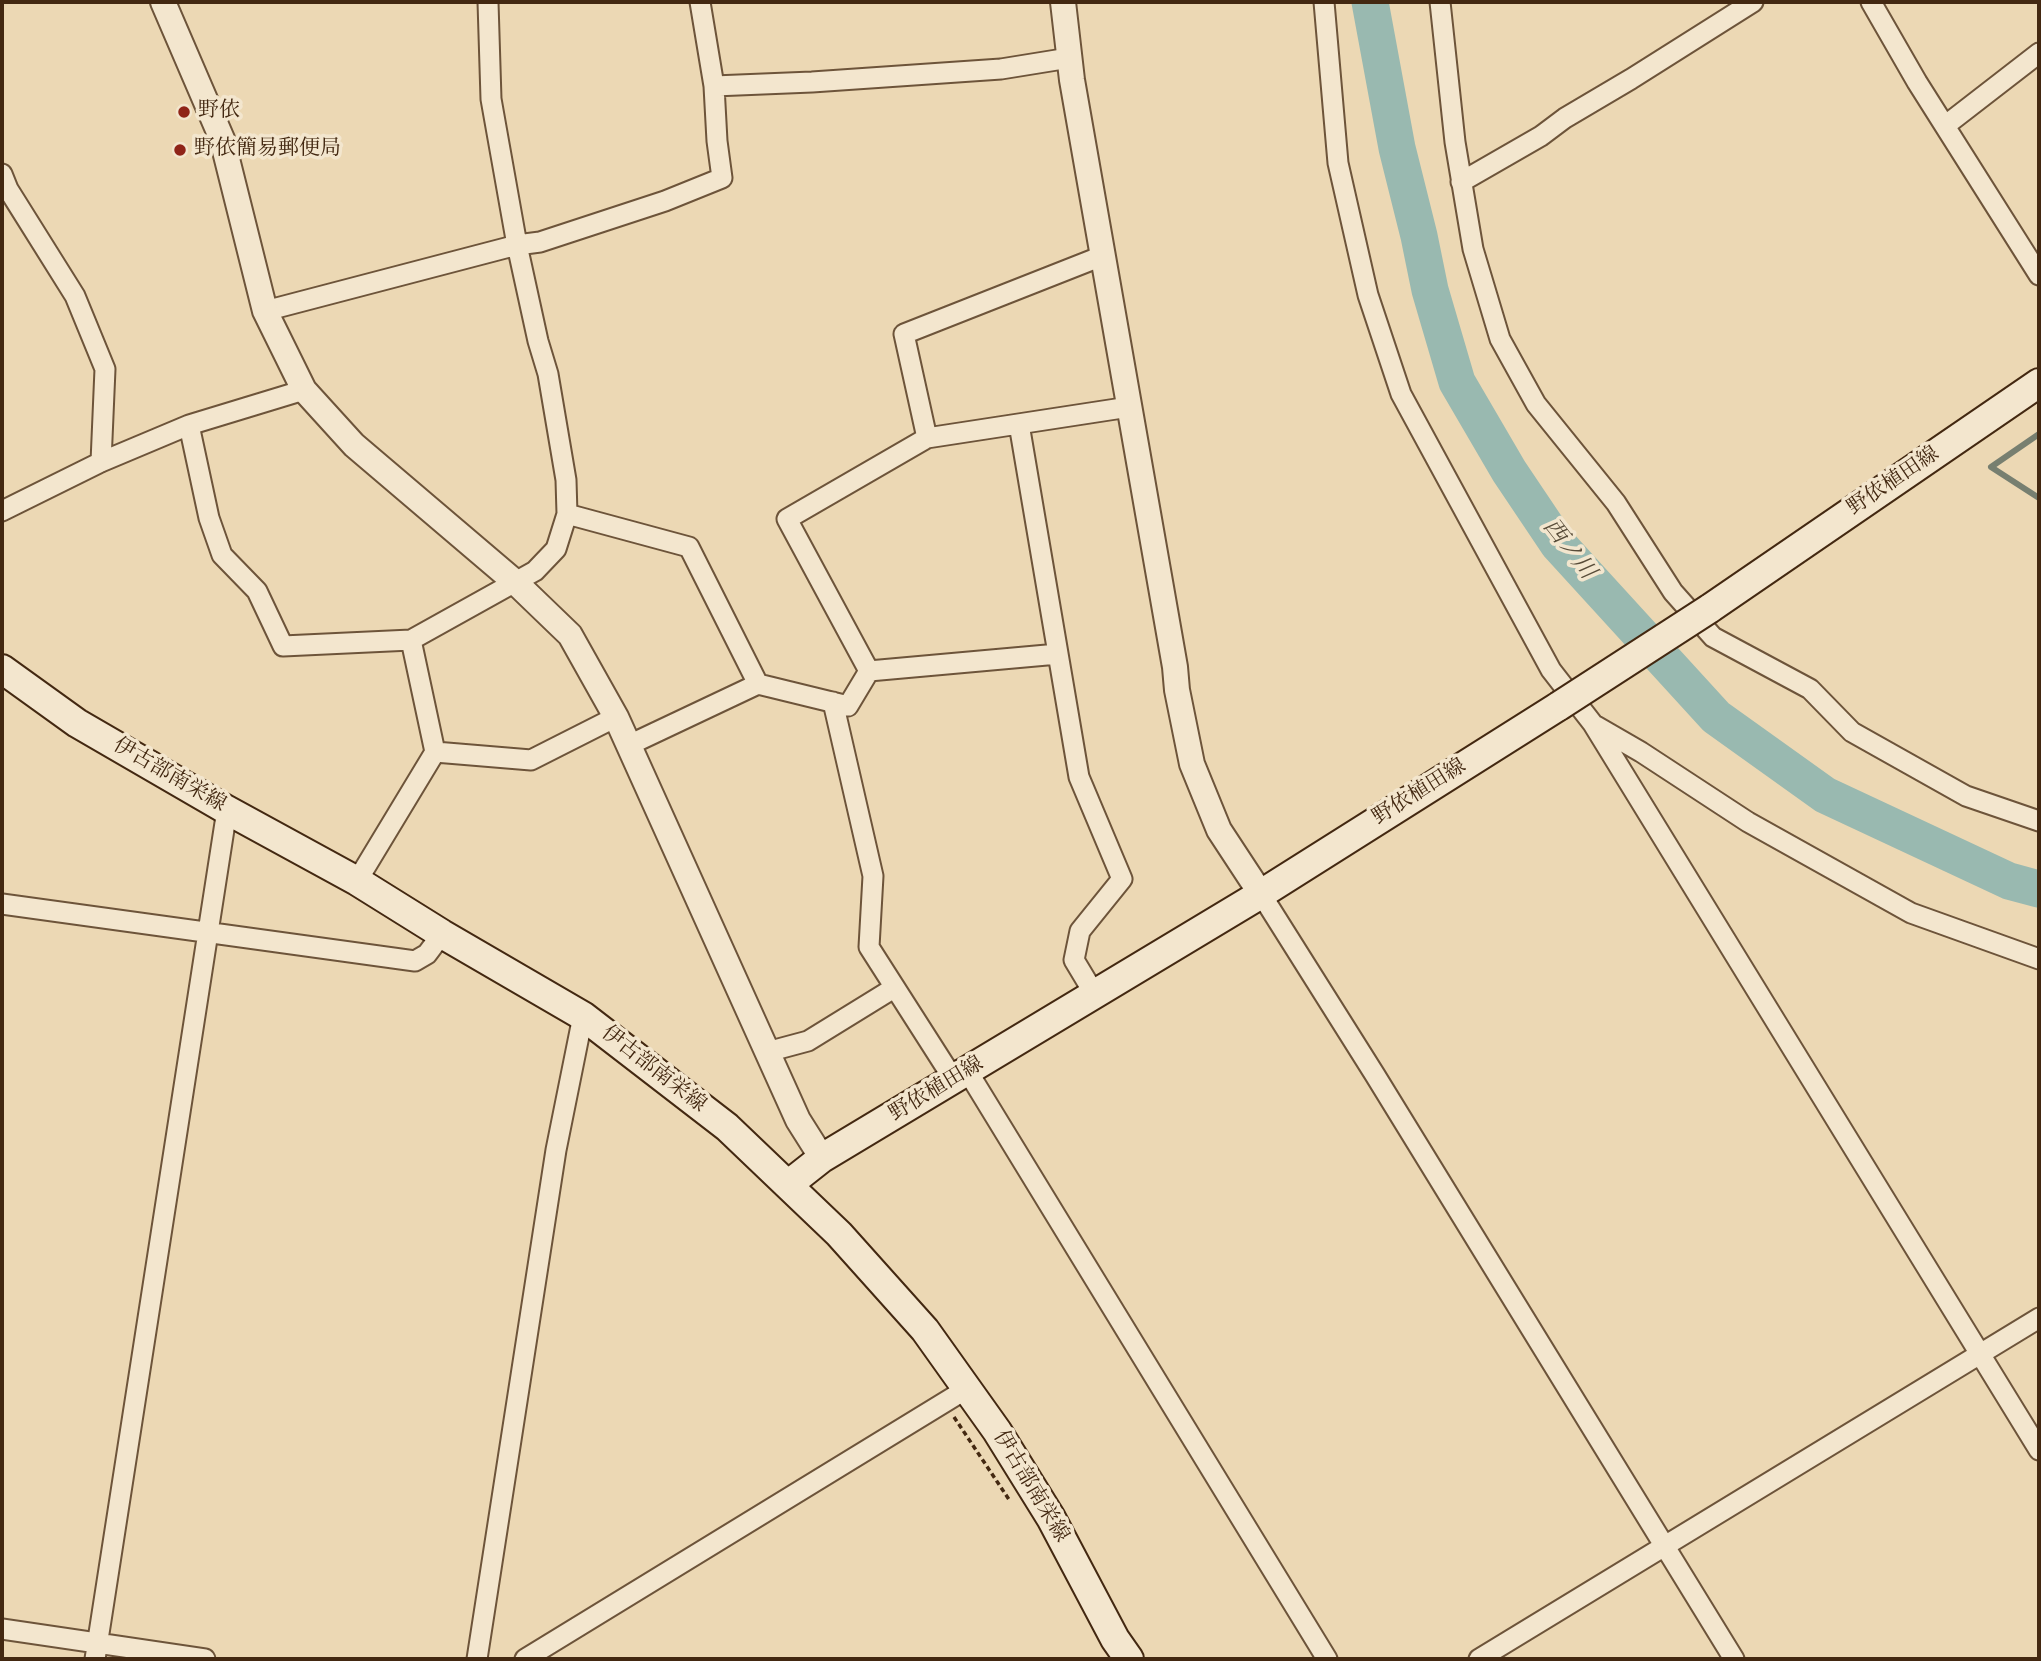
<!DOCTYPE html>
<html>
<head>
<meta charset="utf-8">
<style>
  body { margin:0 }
  #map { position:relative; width:2041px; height:1661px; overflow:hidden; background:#ecd8b4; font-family:"IM FELL DW Pica",serif }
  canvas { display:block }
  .frame { position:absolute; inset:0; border:4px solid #432811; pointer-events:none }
</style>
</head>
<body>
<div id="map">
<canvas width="2041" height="1661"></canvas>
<div class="frame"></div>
</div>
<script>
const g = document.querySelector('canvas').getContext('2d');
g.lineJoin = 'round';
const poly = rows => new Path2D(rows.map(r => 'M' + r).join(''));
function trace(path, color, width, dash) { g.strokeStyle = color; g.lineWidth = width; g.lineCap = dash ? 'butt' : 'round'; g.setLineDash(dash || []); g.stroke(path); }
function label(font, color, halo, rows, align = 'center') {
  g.font = font + ' "IM FELL DW Pica","Noto Serif JP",serif'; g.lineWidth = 7; g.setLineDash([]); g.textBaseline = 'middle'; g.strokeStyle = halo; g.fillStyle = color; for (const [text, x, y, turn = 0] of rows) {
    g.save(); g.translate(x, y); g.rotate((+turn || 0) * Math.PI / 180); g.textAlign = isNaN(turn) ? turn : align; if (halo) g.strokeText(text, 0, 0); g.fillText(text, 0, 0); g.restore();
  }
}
trace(poly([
  [2039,434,1991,467,2039,498]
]), '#777f70', 6);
trace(poly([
  [1370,2,1397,148,1419,236,1430,290,1457,382,1509,471,1558,544,1716,717,1825,795,2009,881,2039,889]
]), '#99b9b0', 37);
const minor = poly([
  [1324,2,1338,163,1368,295,1401,394,1551,670,1593,724,2039,1450],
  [1440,2,1455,142,1473,249,1500,339,1536,404,1616,503,1673,592,1713,637,1810,689,1852,732,1966,796,2039,821],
  [1871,2,1917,82,2039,275],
  [714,86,812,82,1001,69,1069,58],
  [1946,125,2039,53],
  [2,174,8,189,75,296,105,369,101,462],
  [1461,182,1541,136,1565,118,1631,79,1753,2],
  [265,311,517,245,540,242,665,201,722,178,717,141,714,86,700,2],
  [1019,424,1079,777,1122,879,1080,931,1074,960,1095,995],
  [189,425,209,518,222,555,257,591,283,646,411,640],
  [927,438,904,334,1102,256],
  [2,511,101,462,189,425,304,390],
  [567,514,689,547,758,684,629,745],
  [869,671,1058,654],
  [758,684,848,706,869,671,787,519,927,438,1129,407],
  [833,702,873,876,869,947,954,1080],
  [1596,726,1641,752,1748,822,1911,913,2039,959],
  [435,752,531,760,616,717],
  [357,881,435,752,411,640,535,571,556,549,567,514,566,480,548,374,538,341,517,245,491,99,488,2],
  [1261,894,1375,1075,1734,1659],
  [2,904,415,961,427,954,442,934],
  [767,1052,808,1041,894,988],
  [968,1072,1327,1659],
  [2,1629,205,1659],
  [95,1659,227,810],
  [477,1659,556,1150,583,1016],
  [525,1659,968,1388],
  [1479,1659,2039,1318]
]);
const tertiary = poly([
  [163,2,222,139,265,311,304,390,354,445,515,582,570,635,616,717,798,1120,822,1158],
  [1063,2,1072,80,1175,667,1177,690,1192,764,1219,830,1261,894]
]);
const secondary = poly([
  [1709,609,2039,383],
  [2,669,77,723,227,810,357,881,442,934,583,1016,727,1127,839,1234,925,1330,997,1431,1051,1518,1115,1639,1129,1659],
  [789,1184,822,1158,1261,894,1559,706]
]);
trace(minor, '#6d543a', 23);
trace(tertiary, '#6d543a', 28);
trace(secondary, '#432811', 32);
trace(poly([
  [954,1417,1010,1501]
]), '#432811', 3.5, [5, 3.5]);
trace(minor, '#f3e6ce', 19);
trace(tertiary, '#f3e6ce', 24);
trace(secondary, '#f3e6ce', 28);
const secondaryBridge = poly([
  [1559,706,1709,609]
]);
trace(secondaryBridge, '#432811', 32, []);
trace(secondaryBridge, '#f3e6ce', 28);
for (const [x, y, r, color] of [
  [184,112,7,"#8f2418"],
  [180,150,7,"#8f2418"]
]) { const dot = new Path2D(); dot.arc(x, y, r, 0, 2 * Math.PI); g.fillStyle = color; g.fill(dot); trace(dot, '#f3e6ce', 2.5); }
label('21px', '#432811', '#f3e6ce', [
  ["野依",198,112],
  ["野依簡易郵便局",194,150]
], 'left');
label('21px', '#432811', '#f3e6ce', [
  ["野依植田線",1894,482,-34],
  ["伊古部南栄線",169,776,30],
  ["野依植田線",1420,793,-32],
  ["伊古部南栄線",653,1070,38],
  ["野依植田線",937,1090,-31],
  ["伊古部南栄線",1030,1487,59]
]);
label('italic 23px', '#584c39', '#f3e6ce', [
  ["西ノ川",1568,550,52]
]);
</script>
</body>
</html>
